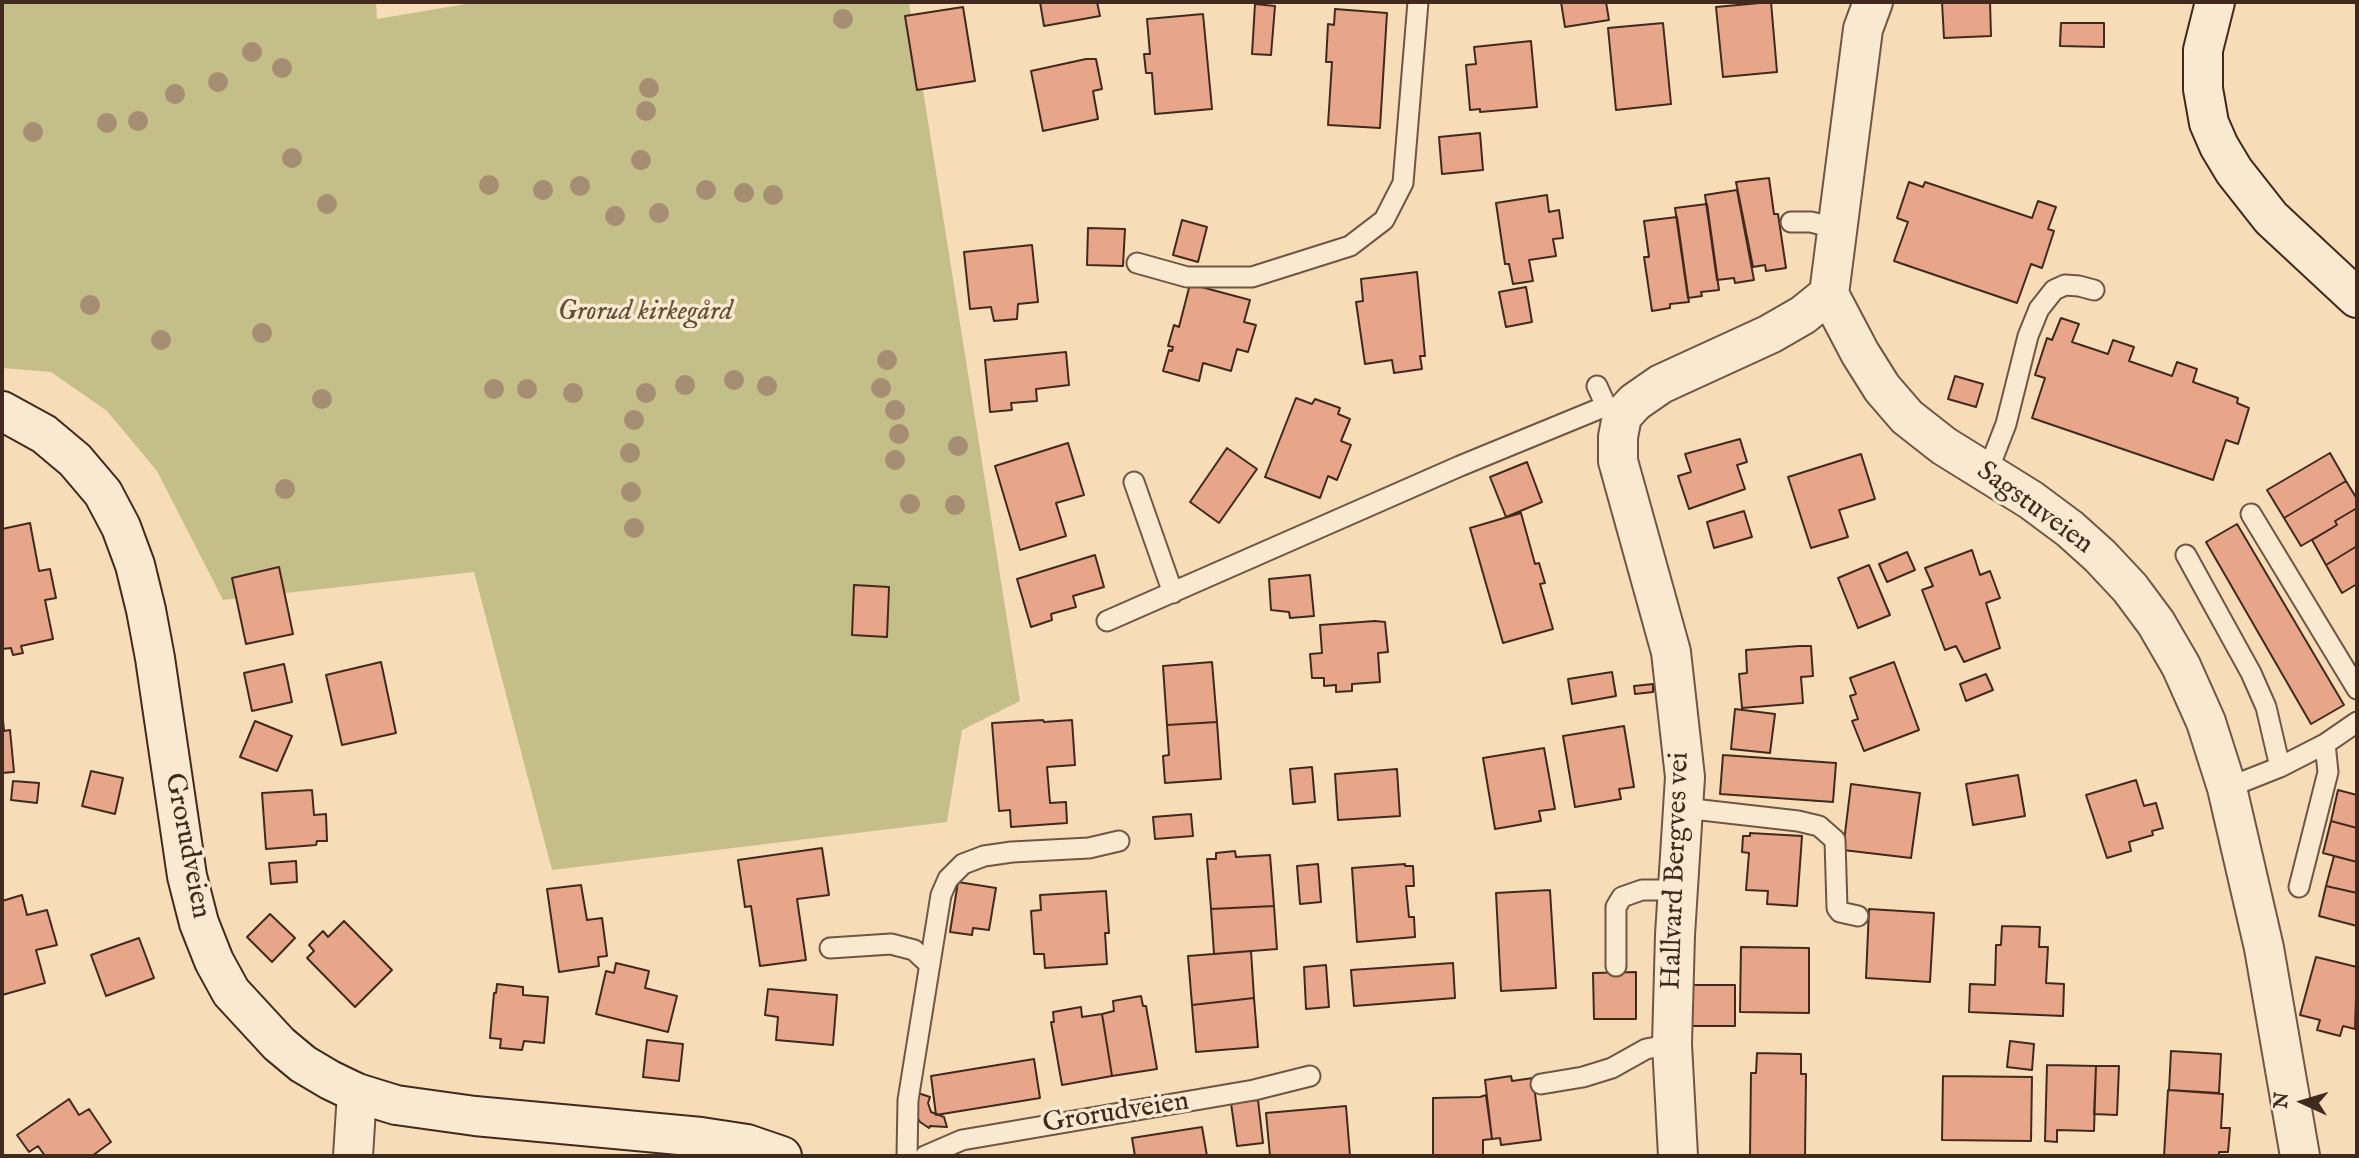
<!DOCTYPE html>
<html>
<head>
<meta charset="utf-8">
<style>
  body { margin:0 }
  #map { position:relative; width:2359px; height:1158px; overflow:hidden; background:#f6ddb7; font-family:"IM FELL English",serif }
  canvas { display:block }
  .frame { position:absolute; inset:0; border:4px solid #42291e; pointer-events:none }
  .north { position:absolute; left:2268px; top:1067px; width:70px; height:70px; -webkit-text-stroke:5px #f9e9d0; paint-order:stroke; rotate:274deg; font-size:19px; font-weight:700; line-height:28px; text-align:center; color:#42291e }
  .north::after { content:''; display:block; margin:auto; width:24px; height:32px; background:#42291e; clip-path:polygon(50% 0,100% 100%,50% 72%,0 100%) }
</style>
</head>
<body>
<div id="map">
<canvas width="2359" height="1158"></canvas>
<div class="frame"></div>
<div class="north">N</div>
</div>
<script>
const g = document.querySelector('canvas').getContext('2d');
g.lineJoin = 'round';
function fillPath(path, color) { g.fillStyle = color; g.fill(path, 'evenodd'); }
const poly = rows => new Path2D(rows.map(r => 'M' + r).join(''));
function trace(path, color, width, dash) { g.strokeStyle = color; g.lineWidth = width; g.lineCap = dash ? 'butt' : 'round'; g.setLineDash(dash || []); g.stroke(path); }
function label(font, color, halo, rows, align = 'center') {
  g.font = font + ' "IM FELL English",serif'; g.lineWidth = 7; g.setLineDash([]); g.textBaseline = 'middle'; g.strokeStyle = halo; g.fillStyle = color; for (const [text, x, y, turn = 0] of rows) {
    g.save(); g.translate(x, y); g.rotate((+turn || 0) * Math.PI / 180); g.textAlign = isNaN(turn) ? turn : align; if (halo) g.strokeText(text, 0, 0); g.fillText(text, 0, 0); g.restore();
  }
}
fillPath(poly([
  [2,2,376,2,377,19,478,2,909,2,1020,701,962,730,947,822,552,870,474,572,223,600,157,471,107,411,51,372,2,368]
]), '#c4bf89');
const building = poly([
  [1040,2,1097,2,1100,16,1044,26,1040,2],
  [1561,2,1606,2,1609,20,1565,27,1561,2],
  [1771,2,1777,72,1723,77,1716,7,1771,2],
  [1942,2,1990,2,1991,36,1944,38,1942,2],
  [1255,4,1275,6,1271,55,1252,54,1255,4],
  [963,7,975,81,917,90,905,16,963,7],
  [1335,9,1387,13,1380,128,1328,125,1332,62,1326,62,1328,24,1334,25,1335,9],
  [1203,14,1212,109,1155,114,1152,73,1146,73,1144,54,1150,54,1147,19,1203,14],
  [1663,23,1671,104,1616,110,1608,28,1663,23],
  [2061,23,2104,23,2104,47,2060,46,2061,23],
  [1531,41,1537,107,1480,112,1480,109,1470,110,1466,65,1476,64,1474,47,1531,41],
  [1086,59,1096,59,1102,89,1093,91,1098,119,1043,131,1031,71,1086,59],
  [1480,133,1483,170,1442,174,1439,137,1480,133],
  [1769,178,1774,214,1778,214,1786,268,1766,271,1765,265,1753,267,1736,182,1769,178],
  [1909,182,1923,187,1925,182,2032,218,2038,201,2056,207,2048,229,2054,231,2042,268,2031,264,2017,303,1894,261,1908,222,1897,218,1909,182],
  [1737,190,1754,280,1735,283,1734,278,1717,280,1705,195,1737,190],
  [1547,195,1549,212,1559,210,1563,238,1553,239,1556,256,1529,260,1533,281,1513,284,1509,264,1505,264,1496,203,1547,195],
  [1707,204,1719,290,1701,292,1702,296,1688,298,1675,208,1707,204],
  [1677,217,1689,302,1670,304,1670,308,1652,311,1644,257,1649,257,1644,221,1677,217],
  [1182,220,1207,227,1198,262,1173,255,1182,220],
  [1088,228,1125,229,1123,266,1087,265,1088,228],
  [1032,245,1038,302,1018,304,1017,319,994,321,991,307,970,309,964,252,1032,245],
  [1417,272,1425,356,1420,356,1422,369,1394,373,1392,360,1365,364,1356,302,1363,301,1361,279,1417,272],
  [1190,284,1250,300,1244,322,1256,325,1248,352,1237,349,1231,371,1203,363,1199,381,1163,371,1169,350,1172,351,1173,347,1168,346,1174,325,1179,327,1190,284],
  [1526,287,1532,322,1506,327,1499,292,1526,287],
  [2061,318,2079,324,2072,342,2108,354,2113,340,2134,347,2129,361,2172,376,2177,362,2197,369,2193,382,2238,398,2237,403,2249,408,2238,444,2226,440,2213,480,2032,418,2045,378,2035,375,2047,338,2052,340,2061,318],
  [1066,352,1069,385,1036,389,1037,401,1011,403,1012,410,990,412,985,360,1066,352],
  [1955,376,1983,384,1976,407,1948,399,1955,376],
  [1296,398,1312,404,1315,399,1340,408,1338,414,1350,419,1341,441,1351,445,1337,480,1328,476,1320,498,1265,477,1296,398],
  [1740,439,1747,462,1737,465,1745,489,1689,509,1678,476,1691,472,1685,454,1740,439],
  [1068,443,1084,495,1056,503,1066,536,1020,550,995,466,1068,443],
  [1227,448,1257,469,1219,523,1190,502,1227,448],
  [2330,453,2346,481,2284,518,2267,490,2330,453],
  [1861,454,1875,499,1839,510,1848,537,1811,548,1788,477,1861,454],
  [1527,462,1542,502,1506,517,1490,477,1527,462],
  [2346,481,2357,499,2357,508,2335,521,2337,525,2301,546,2284,518,2346,481],
  [2357,508,2357,546,2326,565,2312,540,2337,525,2335,521,2357,508],
  [1744,511,1752,537,1714,548,1707,522,1744,511],
  [1521,513,1535,564,1539,563,1545,583,1540,584,1553,629,1503,643,1470,528,1521,513],
  [30,523,39,571,50,569,56,598,45,600,53,639,21,646,23,653,13,655,11,648,2,649,2,529,30,523],
  [2237,524,2344,705,2311,724,2206,542,2237,524],
  [2357,546,2357,584,2342,593,2326,565,2357,546],
  [1972,550,1980,575,1990,571,2000,598,1986,603,2000,648,1964,662,1956,646,1945,650,1922,590,1933,586,1925,568,1972,550],
  [1907,552,1915,570,1887,582,1879,564,1907,552],
  [1095,555,1104,587,1073,596,1076,607,1051,614,1052,620,1031,627,1017,579,1095,555],
  [1869,565,1890,615,1858,628,1838,578,1869,565],
  [279,567,293,634,246,644,232,578,279,567],
  [1310,575,1314,616,1290,618,1289,612,1271,610,1269,579,1310,575],
  [854,585,889,587,887,637,852,635,854,585],
  [1375,621,1385,622,1388,652,1378,653,1380,682,1352,684,1352,691,1336,692,1336,685,1324,686,1324,678,1312,678,1310,654,1322,653,1320,625,1375,621],
  [1799,646,1811,646,1813,676,1801,677,1803,703,1742,708,1739,674,1747,673,1746,650,1799,646],
  [381,662,396,733,342,745,326,675,381,662],
  [1212,662,1217,722,1167,725,1163,666,1212,662],
  [1894,662,1919,730,1864,751,1852,721,1858,719,1850,696,1856,694,1850,678,1894,662],
  [284,664,292,702,252,711,244,673,284,664],
  [1612,672,1616,696,1572,704,1568,679,1612,672],
  [1986,674,1993,690,1966,701,1960,684,1986,674],
  [1653,684,1653,692,1635,694,1634,686,1653,684],
  [2,708,4,731,10,730,14,772,2,773,2,708],
  [1735,709,1775,714,1770,753,1731,749,1735,709],
  [1043,720,1044,722,1072,720,1075,765,1047,767,1050,803,1066,802,1067,823,1011,827,1010,810,999,811,992,723,1043,720],
  [255,721,292,736,277,771,240,757,255,721],
  [1217,722,1221,779,1165,783,1163,756,1169,755,1167,725,1217,722],
  [1624,726,1634,787,1619,789,1621,799,1575,807,1563,736,1624,726],
  [1544,748,1555,809,1539,811,1541,821,1495,829,1483,758,1544,748],
  [1723,755,1836,763,1833,802,1720,794,1723,755],
  [1312,767,1315,802,1293,804,1290,769,1312,767],
  [1397,769,1400,816,1338,820,1335,774,1397,769],
  [91,771,123,778,115,814,82,806,91,771],
  [2018,775,2025,816,1973,825,1966,784,2018,775],
  [2136,780,2144,806,2156,803,2163,828,2152,831,2153,835,2129,842,2131,851,2107,858,2086,795,2136,780],
  [13,781,39,783,37,803,11,800,13,781],
  [1851,784,1920,793,1911,858,1843,850,1851,784],
  [312,790,314,815,326,814,327,841,317,841,316,845,266,849,262,793,312,790],
  [2338,790,2357,795,2357,828,2331,821,2338,790],
  [1191,814,1193,836,1155,839,1153,817,1191,814],
  [2331,821,2357,828,2357,862,2323,853,2331,821],
  [1750,833,1802,836,1797,906,1767,904,1768,891,1746,890,1749,853,1742,852,1743,836,1750,836,1750,833],
  [822,848,829,895,797,899,806,960,760,966,751,906,745,907,738,860,822,848],
  [1235,851,1236,857,1270,855,1274,906,1211,909,1207,859,1216,859,1216,853,1235,851],
  [2334,856,2357,862,2357,893,2326,886,2334,856],
  [296,861,297,882,271,884,269,863,296,861],
  [1318,864,1321,902,1300,904,1297,866,1318,864],
  [1405,864,1405,866,1413,866,1414,886,1406,886,1409,917,1414,917,1415,937,1357,942,1352,868,1405,864],
  [958,882,996,888,989,930,973,928,972,935,950,932,958,882],
  [581,885,587,920,602,918,607,956,598,957,599,966,559,972,547,889,581,885],
  [2326,886,2357,893,2357,926,2319,916,2326,886],
  [1550,890,1556,988,1501,991,1496,893,1550,890],
  [1106,891,1109,933,1105,933,1107,964,1045,968,1044,954,1034,954,1031,911,1041,910,1040,895,1106,891],
  [22,895,27,915,47,910,57,945,36,950,45,983,2,995,2,901,22,895],
  [1274,906,1277,949,1214,954,1211,909,1274,906],
  [1869,909,1934,913,1930,982,1866,978,1869,909],
  [270,914,295,938,272,962,247,937,270,914],
  [344,921,392,970,355,1007,307,958,314,951,309,945,323,931,328,937,344,921],
  [2002,926,2040,927,2039,947,2048,947,2046,983,2064,984,2063,1016,1969,1012,1970,984,1995,985,1996,945,2001,945,2002,926],
  [139,938,154,978,106,996,91,955,139,938],
  [1741,947,1809,948,1809,1013,1740,1012,1741,947],
  [1251,951,1254,998,1192,1005,1188,956,1251,951],
  [2316,957,2357,967,2355,1029,2343,1026,2340,1036,2317,1030,2320,1020,2300,1015,2316,957],
  [616,963,649,971,645,988,677,996,668,1032,596,1014,606,971,614,973,616,963],
  [1453,963,1455,998,1354,1006,1351,970,1453,963],
  [1326,965,1329,1007,1306,1009,1304,967,1326,965],
  [1636,972,1636,1019,1594,1019,1593,973,1636,972],
  [497,984,523,987,523,995,548,997,544,1043,524,1041,522,1050,500,1048,501,1039,490,1038,494,993,496,993,497,984],
  [1692,985,1735,985,1735,1026,1692,1026,1692,985],
  [768,989,837,995,833,1045,776,1040,778,1017,765,1015,768,989],
  [1141,996,1143,1006,1146,1006,1157,1069,1112,1076,1102,1014,1114,1011,1113,1001,1141,996],
  [1254,998,1258,1047,1196,1052,1192,1005,1254,998],
  [1081,1007,1082,1017,1102,1014,1112,1076,1062,1085,1051,1022,1054,1022,1053,1012,1081,1007],
  [647,1040,683,1044,679,1081,643,1077,647,1040],
  [2010,1041,2034,1044,2032,1070,2007,1067,2010,1041],
  [2171,1051,2221,1054,2219,1093,2169,1090,2171,1051],
  [1757,1053,1801,1054,1801,1074,1806,1074,1805,1156,1750,1156,1751,1073,1756,1073,1757,1053],
  [1034,1059,1040,1098,936,1115,931,1076,1034,1059],
  [2047,1065,2096,1066,2094,1131,2057,1130,2057,1142,2045,1141,2047,1065],
  [2096,1066,2119,1066,2117,1115,2094,1114,2096,1066],
  [1511,1076,1512,1081,1533,1078,1541,1140,1501,1145,1500,1138,1492,1139,1485,1080,1511,1076],
  [1943,1076,2032,1077,2031,1141,1942,1140,1943,1076],
  [2168,1090,2223,1094,2221,1128,2230,1128,2228,1152,2219,1152,2219,1156,2164,1156,2168,1090],
  [918,1093,930,1097,928,1103,931,1112,944,1117,947,1127,930,1126,929,1128,920,1122,914,1112,918,1093],
  [1486,1095,1492,1139,1483,1140,1483,1156,1433,1156,1433,1098,1480,1097,1486,1095],
  [69,1099,79,1115,89,1109,111,1142,92,1156,45,1156,38,1146,29,1152,17,1135,69,1099],
  [1258,1100,1263,1143,1237,1146,1231,1103,1258,1100],
  [1346,1106,1350,1156,1270,1156,1266,1113,1346,1106],
  [1202,1127,1207,1156,1135,1156,1132,1138,1202,1127]
]);
fillPath(building, '#e7a689');
trace(building, '#42291e', 2);
const lane = poly([
  [1791,222,1811,222,1838,229],
  [1137,263,1187,277,1252,277,1350,246,1384,220,1403,183,1418,2],
  [1597,386,1606,406],
  [1987,473,2006,424,2028,336,2039,309,2054,290,2065,285,2079,286,2094,290],
  [1134,482,1173,593],
  [2251,514,2357,689],
  [2186,555,2251,673,2266,707,2280,767],
  [1107,621,1460,466,1606,406,1622,416],
  [2227,788,2280,767,2325,744,2357,722],
  [1684,808,1798,821,1819,826,1835,840,1837,908,1840,912,1858,916],
  [2299,887,2328,772,2325,744],
  [830,948,891,944,914,950,930,965],
  [1616,966,1616,907,1622,897,1642,890,1677,890],
  [1541,1084,1583,1077,1612,1068,1646,1049,1672,1044],
  [907,1156,908,1100,941,895,948,879,963,864,984,856,1012,852,1089,848,1119,841],
  [925,1156,962,1140,1254,1090,1310,1076]
]);
const street = poly([
  [1873,2,1863,29,1829,294,1860,353,1882,388,1907,417,1944,446,2031,500,2070,529,2100,556,2130,588,2156,623,2181,666,2206,722,2227,788,2264,948,2300,1156],
  [353,1156,357,1093],
  [1678,1156,1672,1044,1675,935,1685,777,1671,652,1618,461,1618,437,1622,416,1635,402,1661,384,1770,334,1803,315,1829,294]
]);
const secondary = poly([
  [2215,2,2203,50,2203,89,2209,123,2219,146,2234,171,2271,218,2357,298],
  [2,411,44,434,75,460,103,493,121,527,135,565,146,610,155,658,187,876,199,923,214,961,231,992,279,1044,303,1064,330,1080,357,1093,396,1105,475,1116,701,1137,747,1144,782,1156]
]);
trace(lane, '#6f5644', 23);
trace(street, '#6f5644', 42);
trace(secondary, '#42291e', 42);
trace(lane, '#f9e9d0', 19);
trace(street, '#f9e9d0', 38);
trace(secondary, '#f9e9d0', 38);
g.fillStyle = '#a58e72';
for (const [x, y] of [
  [843,19],
  [252,52],
  [282,68],
  [218,82],
  [649,88],
  [175,94],
  [646,111],
  [138,121],
  [107,123],
  [33,132],
  [292,158],
  [641,160],
  [489,185],
  [580,186],
  [543,190],
  [706,190],
  [744,193],
  [773,195],
  [327,204],
  [659,213],
  [615,216],
  [90,305],
  [262,333],
  [161,340],
  [887,360],
  [734,380],
  [685,385],
  [767,386],
  [881,388],
  [494,389],
  [527,389],
  [573,393],
  [646,393],
  [322,399],
  [895,410],
  [634,420],
  [899,434],
  [958,446],
  [630,453],
  [895,460],
  [285,489],
  [631,492],
  [910,504],
  [955,505],
  [634,528]
]) { g.beginPath(); g.arc(x, y, 10, 0, 2 * Math.PI); g.fill(); }
label('italic 28px', '#624e39', '#f9e9d0', [
  ["Grorud kirkegård",645,313]
]);
label('28px', '#42291e', '#f9e9d0', [
  ["Sagstuveien",2034,509,36],
  ["Grorudveien",186,846,79],
  ["Hallvard Bergves vei",1677,871,-88],
  ["Grorudveien",1116,1114,-9]
]);
</script>
</body>
</html>
